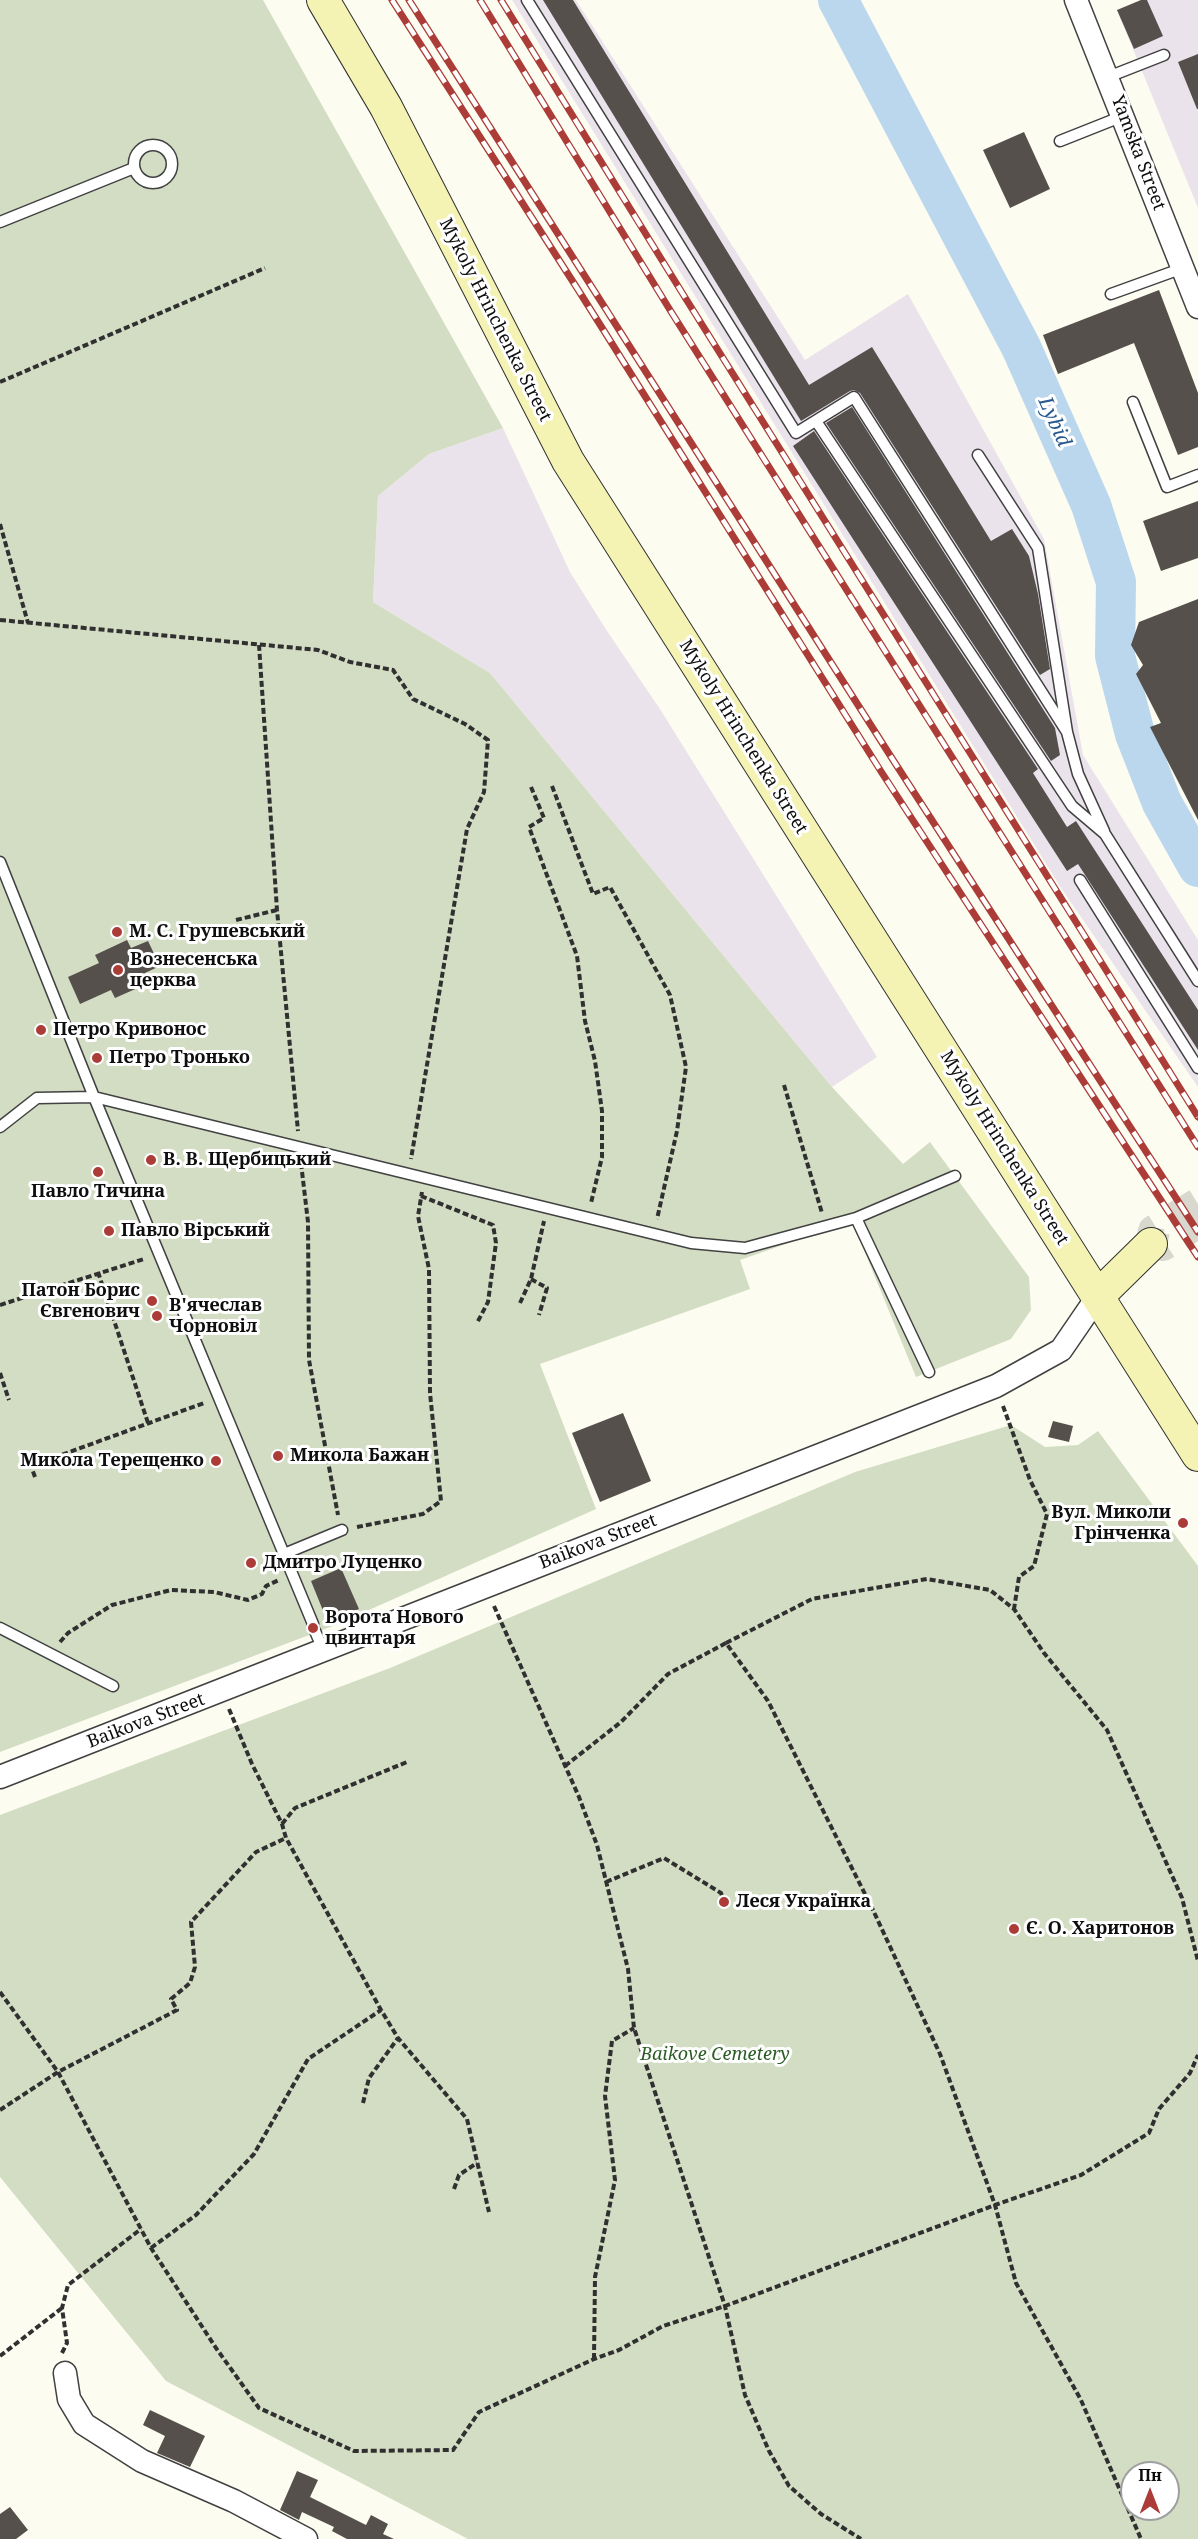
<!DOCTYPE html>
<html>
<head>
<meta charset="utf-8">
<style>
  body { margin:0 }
  #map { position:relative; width:1198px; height:2539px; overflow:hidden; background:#fdfcf0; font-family:"Noto Serif",serif }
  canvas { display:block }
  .north { position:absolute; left:1120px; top:2461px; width:60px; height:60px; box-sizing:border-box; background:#fff; border:2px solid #9f9f9f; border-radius:50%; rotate:0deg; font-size:16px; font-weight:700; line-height:24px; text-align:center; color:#0e0e0e }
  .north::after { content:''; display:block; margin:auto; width:21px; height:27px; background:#ac3c38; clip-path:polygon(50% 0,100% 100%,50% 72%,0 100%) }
</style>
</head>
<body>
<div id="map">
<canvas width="1198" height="2539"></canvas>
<div class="north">Пн</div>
</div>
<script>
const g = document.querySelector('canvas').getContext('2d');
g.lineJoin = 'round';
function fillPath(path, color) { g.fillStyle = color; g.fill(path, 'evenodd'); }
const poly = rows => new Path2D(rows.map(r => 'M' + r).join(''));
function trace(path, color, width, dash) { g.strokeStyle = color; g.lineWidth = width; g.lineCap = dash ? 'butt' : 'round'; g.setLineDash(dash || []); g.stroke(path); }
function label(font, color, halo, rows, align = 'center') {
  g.font = font + ' "Noto Serif",serif'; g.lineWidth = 6; g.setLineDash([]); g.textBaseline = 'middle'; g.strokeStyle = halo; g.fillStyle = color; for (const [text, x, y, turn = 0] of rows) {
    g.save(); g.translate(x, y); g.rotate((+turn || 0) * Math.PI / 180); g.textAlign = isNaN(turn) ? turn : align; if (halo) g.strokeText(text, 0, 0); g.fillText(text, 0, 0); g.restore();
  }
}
fillPath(poly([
  [512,0,576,0,805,360,908,294,1044,539,1083,755,1198,940,1198,1087,1061,888],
  [1141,0,1198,0,1198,208,1117,10],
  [503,428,570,572,607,631,660,709,877,1057,832,1087,490,673,373,602,378,496,429,454]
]), '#ebe3eb');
fillPath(poly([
  [0,0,263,0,503,428,429,454,378,496,373,602,490,673,832,1087,903,1164,930,1142,1029,1277,1031,1310,1011,1339,916,1377,852,1221,740,1260,750,1289,540,1364,596,1509,333,1626,0,1752],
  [1011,1425,1045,1447,1078,1445,1098,1431,1198,1566,1198,2539,468,2539,166,2381,0,2177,0,1815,390,1668,855,1472],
  [1132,2473,1168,2473,1168,2509,1132,2509]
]), '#d3ddc4');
trace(poly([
  [838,0,1021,347,1091,505,1116,582,1115,656,1135,734,1162,803,1198,867]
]), '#bbd7ee', 40);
fillPath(poly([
  [543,0,573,0,809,385,872,347,991,541,1012,529,1029,556,1038,594,1050,669,1040,675,860,393,854,390,850,391,801,421],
  [1141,0,1147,0,1163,36,1134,49,1117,10],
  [1198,54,1198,109,1197,109,1178,62],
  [1024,132,1050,189,1010,208,983,150],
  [1159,290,1198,393,1198,447,1178,455,1134,343,1058,374,1043,335],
  [852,407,1055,728,1060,755,1051,761,826,423],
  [814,431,1038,769,1033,773,1067,827,1076,821,1198,1010,1198,1050,1078,864,1067,871,793,446],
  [1198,501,1198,558,1161,571,1143,521],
  [1198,599,1198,820,1150,727,1161,723,1136,674,1143,665,1131,645,1139,622],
  [127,940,131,948,148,941,160,966,145,973,149,983,115,998,111,990,80,1004,68,977,99,963,95,955],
  [623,1413,651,1481,600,1502,572,1433],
  [1053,1421,1073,1426,1069,1442,1048,1437],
  [341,1568,359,1609,328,1623,311,1581],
  [150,2410,205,2436,190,2467,157,2453,165,2436,143,2425],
  [297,2471,318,2480,310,2497,366,2525,371,2515,388,2524,383,2534,394,2539,347,2539,332,2531,334,2527,302,2512,299,2520,280,2510],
  [10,2507,28,2530,16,2539,0,2539,0,2514]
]), '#55504c');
trace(poly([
  [1198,1204,1154,1231,1151,1244,1163,1245,1198,1222]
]), '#d9d8ce', 32, [32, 16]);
const lane = poly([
  [527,0,796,433,854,397,1067,732],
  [1108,77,1164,55],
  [1060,141,1123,116],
  '134 164a19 19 0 1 1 38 0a19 19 0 1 1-38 0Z',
  [0,222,134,168],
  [1111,294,1183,268],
  [1133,402,1167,487,1198,475],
  [816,421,1072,806,1105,834,1198,981],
  [978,455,1038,548,1067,732,1078,774,1104,831],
  [0,862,94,1097,313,1624],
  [1080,880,1198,1068],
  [0,1127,37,1098,94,1097,691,1243,745,1248,856,1218,955,1176],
  [856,1218,929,1372],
  [284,1554,342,1530],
  [0,1628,113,1686],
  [315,1631,324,1652]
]);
const street = poly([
  [1076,0,1198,307],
  [0,1777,996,1386,1061,1350,1098,1296],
  [65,2373,69,2399,84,2424,142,2461,234,2501,306,2539]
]);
const secondary = poly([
  [323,0,386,107,568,461,1198,1455],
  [1098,1296,1151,1244]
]);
trace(lane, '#414141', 13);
trace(street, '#414141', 25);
trace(secondary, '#303030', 34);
trace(poly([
  [0,382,265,268],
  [0,524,28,623],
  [0,620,318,650,350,662,393,670,413,699,465,724,488,740,484,792,467,829,411,1159],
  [259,645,277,910,298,1131],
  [552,786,593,894,610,887,670,995,686,1067,677,1131,657,1219],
  [531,787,544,818,529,827,577,956,585,1021,595,1061,602,1111,602,1157,591,1203],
  [236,920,277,910],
  [784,1085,822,1213],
  [301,1163,308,1222,309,1360,338,1515],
  [421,1196,493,1225,496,1243,488,1302,477,1323],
  [98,1272,148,1423],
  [531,1279,547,1288,539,1315],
  [520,1303,531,1279,544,1221],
  [0,1305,144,1259],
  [0,1373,9,1400],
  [1003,1406,1030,1480,1047,1514,1034,1566,1019,1577,1014,1609],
  [35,1477,31,1466,204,1403],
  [357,1527,423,1514,441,1501,430,1393,429,1269,418,1216,422,1192],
  [494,1606,579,1797,597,1845,628,1969,634,2028,725,2306,745,2395,769,2451,789,2486,821,2514,861,2539],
  [60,1642,68,1633,112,1605,171,1590,214,1592,248,1600,262,1594,266,1586,279,1580],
  [726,1643,812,1599,927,1579,990,1590,1014,1609,1044,1653,1107,1730,1182,1898,1198,1961],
  [229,1709,252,1764,282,1824,286,1838,381,2010,398,2038,467,2119,489,2212],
  [565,1766,621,1722,668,1674,726,1643,768,1701,873,1910,940,2054,995,2205,1016,2283,1081,2400,1141,2539],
  [282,1824,295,1808,407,1762],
  [606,1882,664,1858,721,1893,724,1902],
  [0,1992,58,2072,151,2248,216,2348,259,2408,354,2451,453,2450,479,2412,594,2359,619,2350,663,2326,725,2306,995,2205,1081,2175,1149,2133,1159,2109,1190,2073,1198,2055],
  [363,2103,369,2078,398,2038],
  [0,2110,58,2072,177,2010,171,1999,190,1983,195,1967,191,1922,256,1852,286,1838],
  [454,2189,459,2175,477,2163],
  [151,2248,196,2215,254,2154,308,2059,381,2010],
  [62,2353,67,2343,62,2308,68,2285,141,2229],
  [0,2356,62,2308],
  [594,2359,595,2277,615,2180,605,2096,612,2041,634,2028]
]), '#303030', 4, [6, 3]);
trace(lane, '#fff', 10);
trace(street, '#fff', 22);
trace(secondary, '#f4f3b4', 32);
const rail = poly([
  [392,0,577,288,882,773,1198,1257],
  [409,0,895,763,1198,1232],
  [480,0,670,310,1198,1147],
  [501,0,686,299,1198,1117]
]);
trace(rail, '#ac3c38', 7);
trace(rail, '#fff', 4.5, [14]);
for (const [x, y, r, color] of [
  [117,932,6,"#ac3c38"],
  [118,970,6,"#ac3c38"],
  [41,1030,6,"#ac3c38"],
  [97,1058,6,"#ac3c38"],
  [151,1160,6,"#ac3c38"],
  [98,1172,6,"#ac3c38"],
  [109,1231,6,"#ac3c38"],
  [152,1301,6,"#ac3c38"],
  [157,1316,6,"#ac3c38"],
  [278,1456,6,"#ac3c38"],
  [216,1461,6,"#ac3c38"],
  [1183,1523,6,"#ac3c38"],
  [251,1563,6,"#ac3c38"],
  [313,1628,6,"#ac3c38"],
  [724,1902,6,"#ac3c38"],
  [1014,1929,6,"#ac3c38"]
]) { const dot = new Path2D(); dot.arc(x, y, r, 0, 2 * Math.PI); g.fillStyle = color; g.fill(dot); trace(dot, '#fff', 2); }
label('18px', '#0e0e0e', '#fff', [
  ["Yamska Street",1138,153,69],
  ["Mykoly Hrinchenka Street",495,320,63],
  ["Mykoly Hrinchenka Street",743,737,58],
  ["Mykoly Hrinchenka Street",1004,1148,58],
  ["Baikova Street",598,1542,-21],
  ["Baikova Street",146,1721,-21]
]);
label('bold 18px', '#0e0e0e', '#fff', [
  ["М. С. Грушевський",129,932],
  ["Вознесенська",130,960],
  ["церква",130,981],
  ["Петро Кривонос",53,1030],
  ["Петро Тронько",109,1058],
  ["В. В. Щербицький",163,1160],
  ["Павло Тичина",98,1192,"center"],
  ["Павло Вірський",121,1231],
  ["Патон Борис",140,1291,"right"],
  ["Євгенович",140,1312,"right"],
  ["В'ячеслав",169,1306],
  ["Чорновіл",169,1327],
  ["Микола Бажан",290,1456],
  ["Микола Терещенко",204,1461,"right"],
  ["Вул. Миколи",1171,1513,"right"],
  ["Грінченка",1171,1534,"right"],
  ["Дмитро Луценко",263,1563],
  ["Ворота Нового",325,1618],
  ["цвинтаря",325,1639],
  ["Леся Українка",736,1902],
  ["Є. О. Харитонов",1026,1929]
], 'left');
label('italic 18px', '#2d5d26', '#fff', [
  ["Baikove Cemetery",715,2055]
]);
label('italic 20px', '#27598f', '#fff', [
  ["Lybid",1054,422,66]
]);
</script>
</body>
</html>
